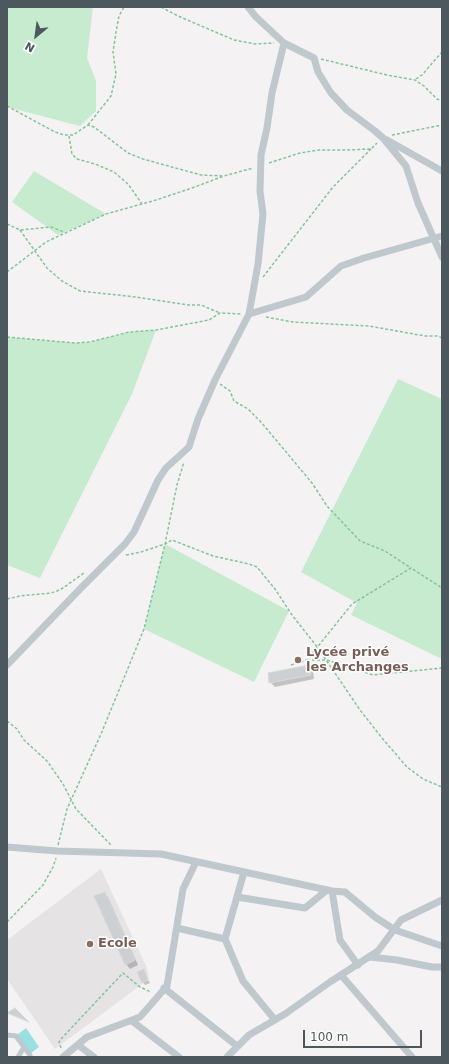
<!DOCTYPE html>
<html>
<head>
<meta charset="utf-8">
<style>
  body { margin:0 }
  #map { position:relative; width:449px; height:1064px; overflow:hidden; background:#f4f2f2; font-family:"DejaVu Sans",sans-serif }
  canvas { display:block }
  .frame { position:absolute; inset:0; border:8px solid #4c585d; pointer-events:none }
  .north { position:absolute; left:16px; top:16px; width:40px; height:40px; -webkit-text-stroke:3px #fff; paint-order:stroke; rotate:209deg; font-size:11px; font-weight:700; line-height:16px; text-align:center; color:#4c585d }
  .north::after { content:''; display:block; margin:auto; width:14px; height:18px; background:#4c585d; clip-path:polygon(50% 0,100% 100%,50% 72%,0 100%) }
  .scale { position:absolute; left:303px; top:1030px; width:119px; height:18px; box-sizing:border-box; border:2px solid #4c585d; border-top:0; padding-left:5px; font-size:12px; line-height:14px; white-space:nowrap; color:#4c585d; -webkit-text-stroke:3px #fff; paint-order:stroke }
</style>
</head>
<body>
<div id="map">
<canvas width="449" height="1064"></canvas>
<div class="frame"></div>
<div class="north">N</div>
<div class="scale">100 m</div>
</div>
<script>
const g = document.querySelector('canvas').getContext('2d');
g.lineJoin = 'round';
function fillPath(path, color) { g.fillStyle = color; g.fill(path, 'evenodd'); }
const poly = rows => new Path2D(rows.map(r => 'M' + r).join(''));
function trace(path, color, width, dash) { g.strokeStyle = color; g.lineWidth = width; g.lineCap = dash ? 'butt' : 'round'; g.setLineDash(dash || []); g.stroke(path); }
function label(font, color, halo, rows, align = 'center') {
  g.font = font + ' "DejaVu Sans",sans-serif'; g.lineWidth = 3; g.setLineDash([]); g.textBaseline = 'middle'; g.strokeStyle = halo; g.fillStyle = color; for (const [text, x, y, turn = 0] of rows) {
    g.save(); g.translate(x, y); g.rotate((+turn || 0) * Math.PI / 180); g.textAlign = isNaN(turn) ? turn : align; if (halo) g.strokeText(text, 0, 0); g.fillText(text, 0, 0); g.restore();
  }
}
fillPath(poly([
  [101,869,147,968,149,979,55,1049,7,979,7,940]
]), '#e5e3e4');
fillPath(poly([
  [7,7,93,7,87,58,96,81,96,111,80,126,11,108,7,106],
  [34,171,106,214,58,235,12,202],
  [156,330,132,394,40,578,7,565,7,337,75,343,90,342,129,332],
  [398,379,442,399,442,659,351,615,357,603,301,572],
  [165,544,289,611,254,682,144,629]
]), '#c7ebcf');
fillPath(poly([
  [26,1028,39,1047,31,1053,17,1035]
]), '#99e0e2');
fillPath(poly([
  [309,666,313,671,314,679,275,687,270,682],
  [104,893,108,897,138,965,130,969,126,964],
  [143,971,150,983,145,985,143,982]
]), '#0003');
const building = poly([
  [309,665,311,675,269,683,268,673,309,665],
  [105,892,135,960,125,965,94,896,105,892],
  [144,969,148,980,142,983,137,972,144,969],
  [15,1008,29,1022,7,1013,15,1008]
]);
fillPath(building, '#ccd0d2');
trace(building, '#d7d9dc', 1);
trace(poly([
  [161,7,178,16,234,40,255,44,274,43],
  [321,59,387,75,415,80,424,86,437,99,442,101],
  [416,79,422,75,442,52],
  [7,106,55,132,64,135,73,135,88,125,94,127,128,153,143,159,201,175,223,176],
  [88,125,111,96,116,74,113,52,116,32,119,16,124,7],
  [392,135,442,125],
  [69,136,72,154,77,159,95,164,114,172,128,184,142,204],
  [269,163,300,153,319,150,346,150,371,149,377,143],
  [7,224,20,230,51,227,64,232],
  [20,230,47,268,62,281,80,291,136,297,188,305,201,305,220,313],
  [7,272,46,242,106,214,156,200,192,188,224,176,253,168],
  [263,277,333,187,371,149],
  [266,317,293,322,369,326,425,336,438,336,442,338],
  [7,337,75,343,90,342,129,332,156,330,209,320,220,313,241,314],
  [220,384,230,391,234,401,248,409,261,422,312,483,327,506,360,541,385,551,411,568],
  [126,555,141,552,165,544,172,540,213,556,249,564,257,567,275,589,292,615,318,648,360,710,382,738,407,767,423,779,442,787],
  [7,599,20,596,51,593,60,590,84,573],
  [307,660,327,660,373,675,442,668],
  [291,665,307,660,352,604,411,568,442,588],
  [7,721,17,729,24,740,47,761,63,784,76,809,111,845],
  [58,845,67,809,101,734,144,629,165,544,177,485,184,462],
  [7,922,43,885,53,867,56,858],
  [61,1048,59,1042,61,1039,123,973,140,987,151,992]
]), '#83c599', 1.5, [3, 2]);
trace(poly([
  [7,1035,16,1036,30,1055,30,1057],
  [18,1057,24,1047]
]), '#bfc8cc', 5);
trace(poly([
  [248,7,256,17,284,43,314,58,318,72,331,93,347,110,375,131,383,138,406,166,418,203,442,257],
  [387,140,442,171],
  [249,314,306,297,341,266,364,258,442,236],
  [7,665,79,590,125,544,134,532,158,480,166,468,189,447,198,419,215,380,249,314,258,264,263,214,260,191,261,155,267,128,272,93,284,43],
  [7,847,57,851,161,854,332,891,345,892,375,917,395,930,442,946],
  [244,872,225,939,243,981,275,1020],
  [332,891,340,940,358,965],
  [237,897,305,908,327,890],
  [177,928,225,939],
  [370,957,397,960,432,967,442,967],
  [341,975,412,1057],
  [164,988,237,1046],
  [132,1021,179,1057],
  [78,1045,94,1057],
  [63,1057,87,1037,140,1017,167,986,183,889,196,862],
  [227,1057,249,1035,285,1014,330,982,378,951,401,920,442,900]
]), '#bfc8cc', 7);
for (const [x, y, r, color] of [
  [298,660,4,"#8d6e63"],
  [90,944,4,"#8d6e63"]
]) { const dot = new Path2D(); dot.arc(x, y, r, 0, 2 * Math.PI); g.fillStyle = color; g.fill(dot); trace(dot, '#fff', 1.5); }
label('bold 13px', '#785e54', '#fff', [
  ["Lycée privé",306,653],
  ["les Archanges",306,668],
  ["Ecole",98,944]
], 'left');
</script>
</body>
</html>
